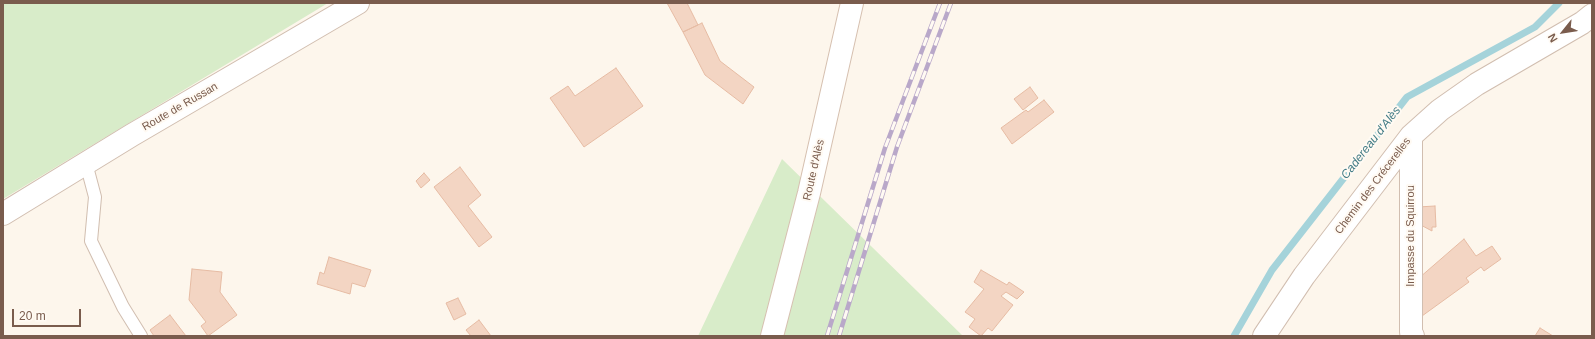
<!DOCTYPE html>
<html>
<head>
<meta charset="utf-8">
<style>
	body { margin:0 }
	#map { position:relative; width:1595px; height:339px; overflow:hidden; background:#fdf6ec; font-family:Arial,sans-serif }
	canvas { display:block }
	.frame { position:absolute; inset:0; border:4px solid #7a5c4d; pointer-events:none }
	.north { position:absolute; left:1543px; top:12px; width:40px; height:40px; -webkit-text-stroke:3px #fffaf3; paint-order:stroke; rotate:240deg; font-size:11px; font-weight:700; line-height:16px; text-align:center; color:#7a5c4d }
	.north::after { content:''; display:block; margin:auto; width:14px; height:18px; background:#7a5c4d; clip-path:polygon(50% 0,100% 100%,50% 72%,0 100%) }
	.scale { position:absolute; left:12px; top:309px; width:69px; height:18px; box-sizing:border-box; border:2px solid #7a5c4d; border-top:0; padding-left:5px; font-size:12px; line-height:14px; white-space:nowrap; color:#7a5c4d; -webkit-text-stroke:3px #fffaf3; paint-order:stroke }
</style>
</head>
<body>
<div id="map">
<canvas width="1595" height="339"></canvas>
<div class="frame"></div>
<div class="north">N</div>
<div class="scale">20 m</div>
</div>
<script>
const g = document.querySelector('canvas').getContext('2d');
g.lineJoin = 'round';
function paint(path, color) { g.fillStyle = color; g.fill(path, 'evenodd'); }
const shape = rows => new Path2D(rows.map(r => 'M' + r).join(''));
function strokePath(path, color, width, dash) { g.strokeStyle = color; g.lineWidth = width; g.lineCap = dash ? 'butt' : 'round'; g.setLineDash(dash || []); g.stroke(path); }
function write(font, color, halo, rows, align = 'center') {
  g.font = font + ' Arial,sans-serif'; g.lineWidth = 4; g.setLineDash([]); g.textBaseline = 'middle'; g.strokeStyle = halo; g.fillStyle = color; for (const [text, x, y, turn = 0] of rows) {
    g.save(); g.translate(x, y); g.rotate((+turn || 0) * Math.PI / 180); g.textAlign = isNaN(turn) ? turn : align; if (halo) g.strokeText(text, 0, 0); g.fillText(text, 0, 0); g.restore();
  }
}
paint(shape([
	[3,3,328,3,3,199],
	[782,159,963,336,698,336]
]), '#d8ecc9');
strokePath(shape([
	[1234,336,1272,270,1407,97,1535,27,1559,3]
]), '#a5d3da', 7);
const building = shape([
	[667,3,687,3,698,25,683,32,667,3],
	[702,23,720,61,754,87,743,104,705,75,683,32,702,23],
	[616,68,643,106,584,147,550,98,568,86,575,96,616,68],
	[1030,87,1038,98,1023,110,1014,99,1030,87],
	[1044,100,1054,112,1012,144,1001,128,1026,110,1028,112,1044,100],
	[460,167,481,195,468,206,492,237,479,247,434,187,460,167],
	[424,173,430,180,421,188,416,181,424,173],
	[1435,206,1436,227,1432,227,1432,231,1419,224,1418,207,1435,206],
	[1464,239,1476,256,1492,246,1501,259,1484,271,1481,267,1466,278,1469,282,1422,316,1419,278,1464,239],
	[329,257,371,270,365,287,352,283,350,294,317,284,320,272,324,274,329,257],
	[192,269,222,272,220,292,237,315,208,336,201,326,206,322,189,300,192,269],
	[981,270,1007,285,1009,282,1024,292,1017,299,1006,292,1001,296,1013,305,992,331,988,328,981,336,969,327,975,319,965,312,984,289,974,282,981,270],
	[458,298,466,314,454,320,446,303,458,298],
	[170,315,186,336,154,336,150,330,170,315],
	[479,320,491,336,471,336,466,330,479,320],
	[1540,328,1553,336,1535,336,1540,328]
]);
paint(building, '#f3d5c3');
strokePath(building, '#e6bba3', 1);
const service = shape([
	[86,163,95,197,91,241,123,307,141,336]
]);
const minor = shape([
	[1411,136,1411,332,1413,336],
	[1264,336,1304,276,1411,136,1440,110,1477,84,1582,23,1592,15]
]);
const tertiary = shape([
	[3,214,132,135,358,3]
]);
const secondary = shape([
	[772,336,809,193,852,3]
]);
strokePath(service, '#d1beb0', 14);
strokePath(minor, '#d1beb0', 24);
strokePath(tertiary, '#d1beb0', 24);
strokePath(secondary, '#d6c0b0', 24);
strokePath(service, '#fff', 12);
strokePath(minor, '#fff', 22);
strokePath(tertiary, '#fff', 22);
strokePath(secondary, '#fff', 22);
const rail = shape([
	[827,336,885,148,940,3],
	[839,336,897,147,951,3]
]);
strokePath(rail, '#b9a8c9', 4.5);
strokePath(rail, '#fffaf3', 3, [9]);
write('11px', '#7a5c4d', '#fffaf3', [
	["Route de Russan",180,107,-30],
	["Route d'Alès",814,170,-77],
	["Chemin des Crécerelles",1373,186,-53],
	["Impasse du Squirrou",1411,236,-90]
]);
write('italic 12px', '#437c86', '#fffaf3', [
	["Cadereau d'Alès",1371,143,-52]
]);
</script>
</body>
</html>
